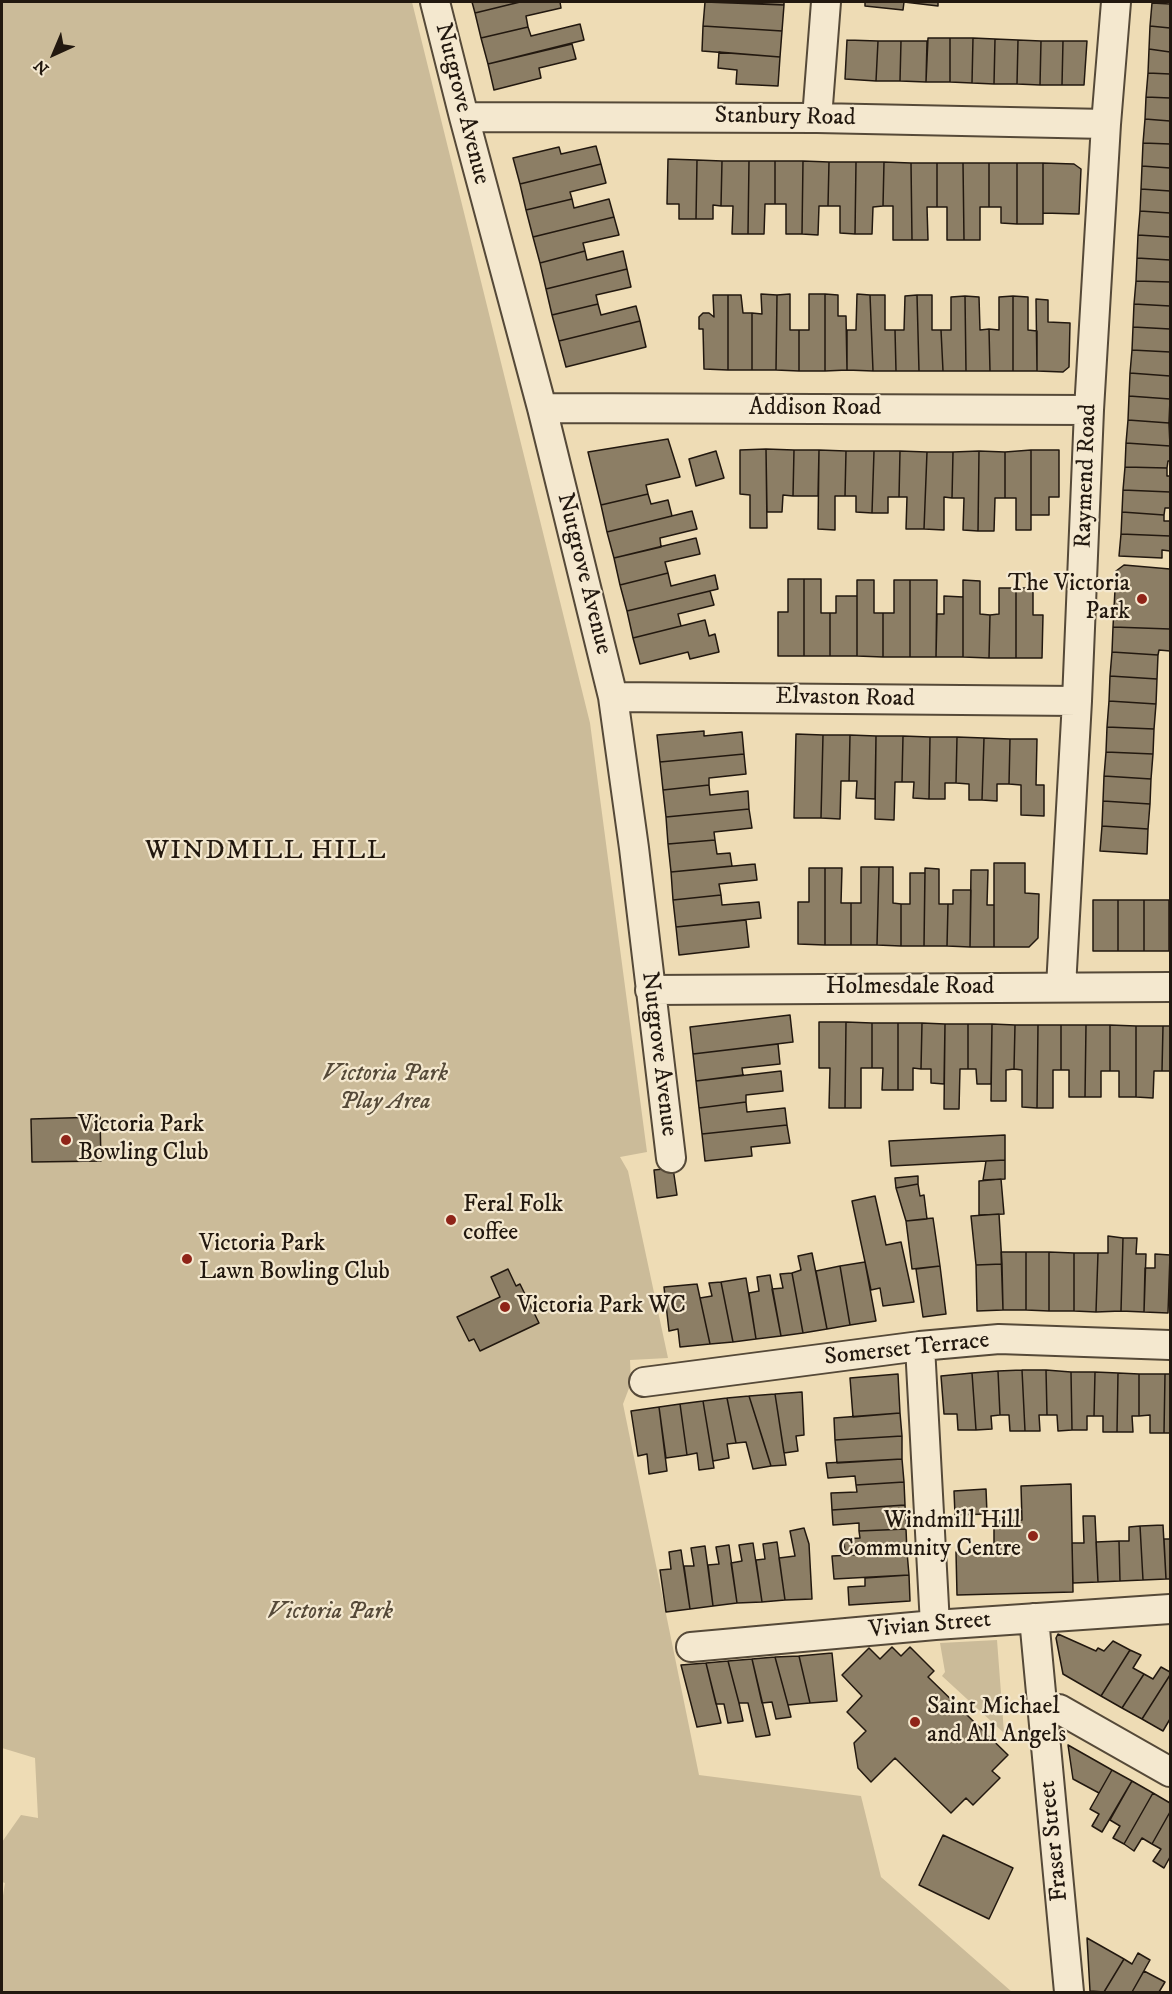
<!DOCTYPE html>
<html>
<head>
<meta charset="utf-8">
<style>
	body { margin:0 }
	#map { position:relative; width:1172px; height:1994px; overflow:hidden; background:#eedcb5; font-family:"IM FELL DW Pica",serif }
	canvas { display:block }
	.frame { position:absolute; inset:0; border:3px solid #22180f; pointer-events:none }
	.north { position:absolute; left:24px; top:24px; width:60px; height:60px; -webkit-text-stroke:4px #f4e8cf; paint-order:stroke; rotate:224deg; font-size:16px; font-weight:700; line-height:24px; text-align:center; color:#22180f }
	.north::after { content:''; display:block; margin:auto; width:21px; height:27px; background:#22180f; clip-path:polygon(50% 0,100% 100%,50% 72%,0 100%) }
</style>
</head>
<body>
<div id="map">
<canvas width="1172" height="1994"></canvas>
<div class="frame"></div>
<div class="north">N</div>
</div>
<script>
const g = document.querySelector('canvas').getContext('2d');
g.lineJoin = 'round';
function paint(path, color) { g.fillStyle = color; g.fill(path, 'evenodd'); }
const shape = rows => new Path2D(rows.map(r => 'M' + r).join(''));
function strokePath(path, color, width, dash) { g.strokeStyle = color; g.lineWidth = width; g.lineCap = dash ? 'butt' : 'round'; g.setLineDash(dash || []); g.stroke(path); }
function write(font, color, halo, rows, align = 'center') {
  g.font = font + ' "IM FELL DW Pica",serif'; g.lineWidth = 4.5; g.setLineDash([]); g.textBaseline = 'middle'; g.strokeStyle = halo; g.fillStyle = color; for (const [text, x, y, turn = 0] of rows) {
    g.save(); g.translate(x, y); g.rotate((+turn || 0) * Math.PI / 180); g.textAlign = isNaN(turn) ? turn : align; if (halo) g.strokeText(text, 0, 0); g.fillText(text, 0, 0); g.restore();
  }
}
paint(shape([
	[2,2,412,2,590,723,647,1152,620,1157,628,1171,668,1358,630,1360,631,1383,623,1404,699,1775,861,1796,881,1877,1012,1992,2,1992,2,1902,5,1883,2,1882,2,1842,21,1815,38,1818,35,1758,2,1748],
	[997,1640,1004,1733,942,1676,945,1672,940,1643]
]), '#cbbb99');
const building = shape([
	[472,2,520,2,475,13,472,2],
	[520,2,560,2,561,8,526,16,528,27,481,38,475,13,520,2],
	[705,2,784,5,782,31,703,26,705,2],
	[731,2,784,2,784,5,731,2],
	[865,2,938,2,938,6,904,2,903,10,865,6,865,2],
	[1152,3,1170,4,1170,28,1150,26,1152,3],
	[580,24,584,40,488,64,481,38,528,27,531,36,580,24],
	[703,26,782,31,780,57,702,51,703,26],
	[1150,26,1170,28,1170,52,1149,49,1150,26],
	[928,38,950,38,950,82,926,82,928,38],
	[950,38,973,38,972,83,950,82,950,38],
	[973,38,995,39,994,84,972,83,973,38],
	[995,39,1018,40,1017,84,994,84,995,39],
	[847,40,878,41,876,81,845,79,847,40],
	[1018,40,1041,41,1040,85,1017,84,1018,40],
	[878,41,901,41,900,81,876,81,878,41],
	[901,41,927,41,926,82,900,81,901,41],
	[1041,41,1063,41,1062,85,1040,85,1041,41],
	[1063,41,1087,41,1084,85,1062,85,1063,41],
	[572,44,576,59,539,68,541,78,494,90,488,64,572,44],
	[1149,49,1170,52,1170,74,1148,73,1149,49],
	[719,52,780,57,778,86,736,84,737,70,718,68,719,52],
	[1148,73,1170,74,1170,98,1146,97,1148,73],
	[1146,97,1170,98,1170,121,1145,119,1146,97],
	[1145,119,1170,121,1170,144,1143,143,1145,119],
	[1143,143,1170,144,1170,168,1142,166,1143,143],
	[596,146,601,164,520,184,513,158,559,147,561,154,596,146],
	[668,159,697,160,696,219,679,219,679,204,667,204,668,159],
	[697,160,722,161,721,206,713,205,713,219,696,219,697,160],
	[722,161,749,161,748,234,732,234,733,206,721,206,722,161],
	[749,161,775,161,775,204,765,204,764,234,748,234,749,161],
	[775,161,803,161,802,234,786,234,786,204,775,204,775,161],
	[803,161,829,162,828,206,819,206,818,235,802,234,803,161],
	[829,162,856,162,855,234,840,233,840,206,828,206,829,162],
	[856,162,884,162,883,206,873,207,872,234,855,234,856,162],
	[884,162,911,163,912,240,893,240,893,206,883,206,884,162],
	[911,163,937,163,937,207,927,207,928,240,912,240,911,163],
	[937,163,963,163,964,240,947,240,947,207,937,207,937,163],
	[963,163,989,163,989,207,980,207,980,240,964,240,963,163],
	[989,163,1017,163,1017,224,1001,223,1001,207,989,207,989,163],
	[1017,163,1043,163,1043,224,1017,224,1017,163],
	[1043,163,1074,164,1081,169,1079,214,1043,213,1043,163],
	[601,164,606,183,570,192,572,199,526,210,520,184,601,164],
	[1142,166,1170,168,1170,191,1141,189,1142,166],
	[1141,189,1170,191,1170,213,1140,211,1141,189],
	[572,199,574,208,609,199,614,217,533,237,526,210,572,199],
	[1140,211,1170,213,1170,237,1138,235,1140,211],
	[614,217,619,235,583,243,585,251,540,263,533,237,614,217],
	[1138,235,1170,237,1170,260,1137,258,1138,235],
	[585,251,587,260,623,251,627,269,546,289,540,263,585,251],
	[1137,258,1170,260,1170,282,1136,281,1137,258],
	[627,269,631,287,596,295,598,304,552,315,546,289,627,269],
	[1136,281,1170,282,1170,306,1134,304,1136,281],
	[761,294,777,295,776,370,752,370,752,313,762,314,761,294],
	[790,294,790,330,799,330,799,371,776,370,777,295,790,294],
	[809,294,825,294,825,371,799,371,799,330,809,330,809,294],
	[825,294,838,295,838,316,846,316,847,370,825,371,825,294],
	[857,294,870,295,873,371,847,370,847,330,856,330,857,294],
	[713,295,728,295,728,370,704,369,703,329,699,329,699,317,703,313,709,313,714,317,713,295],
	[728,295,741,295,743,313,752,313,752,370,728,370,728,295],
	[870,295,885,295,885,330,895,330,896,371,873,371,870,295],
	[917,295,932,295,932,330,941,330,943,371,919,371,917,295],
	[917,295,919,371,896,371,895,330,904,330,905,296,917,295],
	[965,296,979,297,980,330,989,329,990,371,966,371,965,296],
	[965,296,966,371,943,371,941,330,951,330,951,297,965,296],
	[1013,296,1028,297,1028,330,1037,331,1037,371,1013,371,1013,296],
	[1013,296,1013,371,990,371,989,329,999,330,999,297,1013,296],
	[1036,299,1048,300,1048,322,1070,323,1069,367,1063,372,1037,371,1036,299],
	[598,304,601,315,636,306,640,321,559,341,552,315,598,304],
	[1134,304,1170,306,1170,329,1133,327,1134,304],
	[640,321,646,347,566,367,559,341,640,321],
	[1133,327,1170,329,1170,352,1132,350,1133,327],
	[1132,350,1170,352,1170,376,1130,373,1132,350],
	[1130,373,1170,376,1170,399,1129,396,1130,373],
	[1129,396,1170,399,1169,423,1128,420,1129,396],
	[1128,420,1169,423,1170,446,1126,443,1128,420],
	[668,439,680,477,646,485,648,494,601,505,588,452,668,439],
	[1126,443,1170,446,1170,461,1168,461,1167,468,1125,467,1126,443],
	[766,449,767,528,750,528,750,495,740,494,740,450,766,449],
	[766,449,794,450,793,496,783,495,782,512,767,512,766,449],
	[794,450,819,450,818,496,793,496,794,450],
	[819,450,846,451,845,496,835,496,835,530,818,529,819,450],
	[1031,450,1031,530,1016,530,1016,498,1005,498,1005,452,1031,450],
	[1031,450,1059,450,1059,497,1049,497,1049,515,1031,515,1031,450],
	[716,451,724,478,696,486,689,459,716,451],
	[846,451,874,451,872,513,856,512,856,496,845,496,846,451],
	[874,451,900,451,899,497,888,497,888,513,872,513,874,451],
	[900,451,927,452,924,529,906,529,907,497,899,497,900,451],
	[979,451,978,531,963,530,964,498,952,498,953,452,979,451],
	[979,451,1005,452,1005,498,995,498,994,531,978,531,979,451],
	[927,452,953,452,952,498,944,497,944,530,924,529,927,452],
	[1125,467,1167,468,1167,476,1170,476,1170,492,1123,490,1125,467],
	[1123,490,1170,492,1170,508,1165,508,1164,515,1122,512,1123,490],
	[648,494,651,504,668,500,672,516,607,532,601,505,648,494],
	[692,511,697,529,660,538,661,547,614,558,607,532,692,511],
	[1122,512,1164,515,1164,521,1170,521,1170,536,1121,534,1122,512],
	[1121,534,1170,536,1170,551,1162,550,1162,558,1119,556,1121,534],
	[696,538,700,554,665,562,668,573,620,585,614,558,696,538],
	[1124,565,1170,569,1170,629,1113,627,1116,571,1124,565],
	[668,573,671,586,715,575,718,589,627,611,620,585,668,573],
	[788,579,804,579,804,656,778,656,778,612,788,612,788,579],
	[804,579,821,579,821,613,830,613,830,656,804,656,804,579],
	[857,580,874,580,874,613,883,613,883,657,857,656,857,580],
	[894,580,910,580,910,657,883,657,883,613,894,613,894,580],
	[910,580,937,580,936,657,910,657,910,580],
	[963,580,980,581,980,614,990,615,989,658,963,657,963,580],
	[999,588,1016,588,1016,658,989,658,990,615,999,614,999,588],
	[1016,588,1033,588,1033,615,1043,615,1042,658,1016,658,1016,588],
	[710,591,714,605,678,614,681,626,633,638,627,611,710,591],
	[836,596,857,596,857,656,830,656,830,613,836,613,836,596],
	[944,596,963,597,963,657,936,657,937,614,944,614,944,596],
	[705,620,709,636,715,634,719,652,690,659,688,652,640,664,633,638,705,620],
	[1113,627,1170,629,1170,651,1159,650,1158,655,1112,652,1113,627],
	[1112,652,1158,655,1157,679,1110,676,1112,652],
	[1110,676,1157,679,1156,704,1109,701,1110,676],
	[1109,701,1156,704,1154,729,1107,727,1109,701],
	[1107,727,1154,729,1153,754,1106,752,1107,727],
	[704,731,704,736,742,732,744,754,660,762,657,735,704,731],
	[796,734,823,735,821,818,794,818,796,734],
	[823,735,850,735,849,781,841,781,840,819,821,818,823,735],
	[850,735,876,736,875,799,856,798,857,781,849,781,850,735],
	[876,736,903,736,902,782,895,782,894,820,875,819,876,736],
	[903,736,930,737,929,799,913,798,914,782,902,782,903,736],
	[930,737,957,737,956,783,945,783,945,799,929,799,930,737],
	[957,737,984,738,982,800,969,800,969,784,956,783,957,737],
	[984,738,1010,739,1009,784,997,784,997,801,982,800,984,738],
	[1010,739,1037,739,1036,785,1044,785,1044,816,1021,815,1021,785,1009,784,1010,739],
	[1106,752,1153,754,1151,779,1104,776,1106,752],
	[744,754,746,774,709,778,709,785,663,790,660,762,744,754],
	[1104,776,1151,779,1150,804,1103,801,1104,776],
	[709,785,710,795,748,791,749,809,666,817,663,790,709,785],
	[1103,801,1150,804,1148,829,1102,826,1103,801],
	[749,809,752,828,714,832,715,840,668,844,666,817,749,809],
	[1102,826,1148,829,1147,854,1100,851,1102,826],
	[715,840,717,854,730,853,732,866,671,872,668,844,715,840],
	[994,863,1025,863,1025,893,1039,894,1038,938,1029,947,994,947,994,863],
	[755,864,757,880,719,884,721,895,673,900,671,872,755,864],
	[861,867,879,867,877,945,851,945,851,903,861,903,861,867],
	[879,867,893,867,893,903,901,904,901,946,877,945,879,867],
	[809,868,825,868,825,945,798,944,798,902,809,902,809,868],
	[825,868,842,868,841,903,851,903,851,945,825,945,825,868],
	[925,868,939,869,939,904,948,904,947,946,924,946,925,868],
	[971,870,988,870,987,905,994,905,994,947,970,947,971,870],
	[910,873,925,873,924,946,901,946,901,904,910,904,910,873],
	[953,890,971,890,970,947,947,946,948,904,953,904,953,890],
	[721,895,722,905,759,902,761,918,676,927,673,900,721,895],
	[1093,900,1118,900,1118,951,1093,951,1093,900],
	[1118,900,1144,900,1144,951,1118,951,1118,900],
	[1144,900,1169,900,1169,951,1144,951,1144,900],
	[1169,900,1170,900,1170,951,1169,951,1169,900],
	[746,920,749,947,679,955,676,927,746,920],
	[790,1015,793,1042,693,1054,690,1027,790,1015],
	[819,1022,846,1022,845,1108,829,1108,830,1068,819,1068,819,1022],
	[846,1022,872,1023,872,1068,861,1068,861,1108,845,1108,846,1022],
	[872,1023,898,1023,898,1090,882,1090,883,1068,872,1068,872,1023],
	[898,1023,922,1023,921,1069,913,1068,913,1090,898,1090,898,1023],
	[922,1023,945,1024,944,1084,931,1083,931,1069,921,1069,922,1023],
	[945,1024,968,1024,968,1069,960,1069,959,1109,944,1109,945,1024],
	[968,1024,992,1024,991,1084,977,1084,976,1069,968,1069,968,1024],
	[992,1024,1015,1025,1014,1069,1006,1070,1006,1101,991,1101,992,1024],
	[1015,1025,1038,1025,1037,1108,1022,1107,1022,1070,1014,1069,1015,1025],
	[1038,1025,1061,1025,1061,1070,1053,1070,1053,1108,1037,1108,1038,1025],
	[1061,1025,1086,1025,1085,1097,1069,1097,1069,1070,1061,1070,1061,1025],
	[1086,1025,1110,1025,1110,1071,1101,1071,1101,1097,1085,1097,1086,1025],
	[1110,1025,1136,1026,1136,1097,1119,1097,1119,1071,1110,1071,1110,1025],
	[1136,1026,1163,1026,1162,1071,1154,1071,1153,1098,1136,1097,1136,1026],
	[1163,1026,1170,1026,1170,1071,1162,1071,1163,1026],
	[778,1044,780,1064,742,1068,743,1075,696,1081,693,1054,778,1044],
	[781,1071,783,1091,746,1095,746,1102,699,1108,696,1081,781,1071],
	[746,1102,747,1112,785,1108,787,1125,702,1134,699,1108,746,1102],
	[100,1117,101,1161,32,1162,31,1119,100,1117],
	[787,1125,790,1143,751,1147,752,1156,705,1161,702,1134,787,1125],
	[1005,1135,1005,1160,891,1166,889,1141,1005,1135],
	[1005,1160,1005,1179,983,1180,986,1161,1005,1160],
	[673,1168,677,1195,657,1198,654,1170,673,1168],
	[918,1176,918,1184,896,1188,895,1178,918,1176],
	[1001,1179,1004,1214,979,1215,979,1181,1001,1179],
	[918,1184,920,1196,924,1195,927,1219,906,1221,896,1188,918,1184],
	[875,1196,886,1245,901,1242,914,1302,883,1306,880,1288,871,1290,852,1201,875,1196],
	[999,1214,1002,1264,976,1265,971,1216,999,1214],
	[933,1218,940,1266,912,1269,906,1221,933,1218],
	[1108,1236,1123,1238,1121,1311,1096,1312,1098,1253,1108,1253,1108,1236],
	[1123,1238,1137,1238,1136,1254,1146,1254,1144,1312,1121,1311,1123,1238],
	[1001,1252,1026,1252,1026,1310,1003,1310,1001,1252],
	[1026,1252,1049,1252,1049,1311,1026,1310,1026,1252],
	[1049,1252,1074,1253,1074,1311,1049,1311,1049,1252],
	[812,1253,827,1329,803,1333,792,1273,801,1270,798,1256,812,1253],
	[1074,1253,1098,1253,1096,1312,1074,1311,1074,1253],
	[1155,1254,1170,1255,1168,1313,1144,1312,1145,1268,1155,1268,1155,1254],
	[865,1262,876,1321,850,1325,840,1266,865,1262],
	[1002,1264,1003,1310,977,1311,976,1265,1002,1264],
	[840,1266,850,1325,827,1329,816,1271,840,1266],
	[940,1266,946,1314,923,1317,916,1269,940,1266],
	[508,1269,516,1286,520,1284,539,1323,480,1351,474,1339,469,1341,457,1317,500,1297,491,1277,508,1269],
	[792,1273,803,1333,781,1336,772,1289,783,1288,780,1274,792,1273],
	[770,1275,781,1336,756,1339,749,1293,759,1291,757,1277,770,1275],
	[746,1278,756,1339,733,1342,721,1282,746,1278],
	[721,1282,733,1342,710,1344,700,1298,712,1296,709,1283,721,1282],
	[697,1284,710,1344,680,1347,678,1329,669,1331,664,1287,697,1284],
	[1022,1370,1025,1431,1010,1431,1009,1415,1000,1415,998,1371,1022,1370],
	[1022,1370,1046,1370,1047,1415,1039,1415,1040,1431,1025,1431,1022,1370],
	[1046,1370,1071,1372,1072,1430,1058,1431,1057,1415,1047,1415,1046,1370],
	[998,1371,1000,1415,991,1416,992,1429,976,1430,972,1373,998,1371],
	[1071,1372,1095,1372,1094,1416,1087,1416,1087,1430,1072,1430,1071,1372],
	[1095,1372,1118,1373,1117,1432,1103,1432,1103,1416,1094,1416,1095,1372],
	[972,1373,976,1430,958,1430,957,1414,944,1414,941,1376,972,1373],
	[1118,1373,1139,1374,1139,1416,1132,1416,1133,1432,1117,1432,1118,1373],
	[898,1374,900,1413,853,1417,850,1378,898,1374],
	[1139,1374,1165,1374,1164,1433,1150,1433,1150,1415,1139,1416,1139,1374],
	[1165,1374,1170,1374,1170,1433,1164,1433,1165,1374],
	[802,1392,804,1435,796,1436,798,1451,784,1453,775,1394,802,1392],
	[775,1394,786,1465,771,1466,749,1396,775,1394],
	[749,1396,763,1440,771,1466,753,1469,746,1442,736,1443,727,1398,749,1396],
	[727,1398,736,1443,727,1444,729,1458,713,1461,703,1401,727,1398],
	[703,1401,714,1468,699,1470,697,1453,687,1455,680,1404,703,1401],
	[680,1404,687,1455,666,1458,659,1407,680,1404],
	[659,1407,667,1471,649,1474,647,1454,638,1456,631,1411,659,1407],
	[900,1413,902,1436,835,1440,834,1418,900,1413],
	[902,1436,902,1459,837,1463,835,1440,902,1436],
	[902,1459,904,1482,856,1485,855,1476,828,1478,826,1463,902,1459],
	[904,1482,905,1505,832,1510,831,1493,857,1492,856,1485,904,1482],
	[1071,1484,1073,1592,957,1595,956,1552,994,1551,994,1521,1022,1520,1021,1486,1071,1484],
	[986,1489,987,1514,955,1515,954,1491,986,1489],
	[905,1505,906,1529,859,1531,859,1523,833,1525,832,1510,905,1505],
	[1083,1516,1095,1516,1098,1582,1073,1583,1072,1543,1084,1543,1083,1516],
	[1163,1525,1166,1579,1143,1580,1140,1526,1163,1525],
	[1140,1526,1143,1580,1120,1581,1119,1541,1129,1541,1129,1527,1140,1526],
	[804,1528,809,1544,812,1599,785,1600,779,1558,795,1556,790,1531,804,1528],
	[906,1529,907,1552,845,1555,844,1539,860,1538,859,1531,906,1529],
	[1164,1539,1170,1539,1170,1579,1166,1579,1164,1539],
	[1119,1541,1120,1581,1098,1582,1096,1542,1119,1541],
	[777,1542,785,1600,762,1602,756,1560,765,1559,763,1544,777,1542],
	[753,1543,762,1602,737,1603,731,1563,742,1561,739,1545,753,1543],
	[729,1545,737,1603,713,1606,708,1565,719,1564,716,1547,729,1545],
	[705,1546,713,1606,690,1609,684,1566,694,1566,691,1548,705,1546],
	[681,1550,690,1609,666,1612,660,1570,671,1569,669,1552,681,1550],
	[907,1552,909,1575,834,1579,832,1556,907,1552],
	[909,1575,910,1601,849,1605,848,1587,865,1586,865,1578,909,1575],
	[1058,1634,1096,1651,1098,1648,1104,1651,1113,1641,1130,1650,1101,1696,1063,1674,1056,1638,1058,1634],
	[892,1647,901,1656,910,1647,934,1671,928,1677,1008,1755,992,1771,1000,1778,973,1805,966,1798,951,1813,895,1758,871,1782,858,1768,854,1743,866,1731,847,1712,862,1696,842,1675,869,1648,880,1659,892,1647],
	[1130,1650,1141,1655,1133,1668,1144,1674,1122,1708,1101,1696,1130,1650],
	[832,1653,837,1701,810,1703,799,1656,832,1653],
	[799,1656,810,1703,788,1705,775,1657,799,1656],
	[775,1657,788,1705,791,1717,776,1719,772,1702,762,1703,752,1659,775,1657],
	[752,1659,770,1735,756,1737,748,1703,739,1703,728,1661,752,1659],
	[728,1661,739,1703,743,1721,728,1723,724,1704,716,1704,706,1663,728,1661],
	[706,1663,721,1723,697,1727,681,1665,706,1663],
	[1161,1667,1170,1672,1170,1675,1142,1719,1122,1708,1144,1674,1153,1679,1161,1667],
	[1170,1675,1170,1719,1163,1731,1142,1719,1170,1675],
	[1068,1745,1112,1770,1099,1793,1073,1779,1068,1745],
	[1112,1770,1132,1781,1102,1832,1092,1826,1099,1814,1090,1809,1112,1770],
	[1132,1781,1153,1793,1124,1844,1113,1838,1120,1826,1110,1820,1132,1781],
	[1153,1793,1170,1803,1170,1812,1152,1844,1142,1838,1134,1851,1124,1844,1153,1793],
	[1170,1812,1170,1857,1164,1868,1153,1861,1161,1849,1152,1844,1170,1812],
	[943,1835,1013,1868,989,1919,919,1885,943,1835],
	[1087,1938,1124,1959,1104,1992,1090,1991,1087,1938],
	[1138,1953,1150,1960,1132,1992,1104,1992,1124,1959,1132,1964,1138,1953],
	[1144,1971,1165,1982,1159,1992,1132,1992,1144,1971]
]);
paint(building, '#8c7e65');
strokePath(building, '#22180f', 1.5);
const street = shape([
	[435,2,464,117,542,408,613,697,634,848,671,1158],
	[464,117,817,118,1106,124],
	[817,118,826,2],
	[542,408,1089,410],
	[613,697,1077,701],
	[1061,987,1077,701,1089,410,1106,124,1116,2],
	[650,990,1170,987],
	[920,1346,935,1625],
	[644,1382,920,1346,999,1339,1170,1345],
	[1034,1618,1069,1992],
	[691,1647,935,1625,1170,1609],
	[1042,1709,1059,1709,1170,1772]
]);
strokePath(street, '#554938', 32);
strokePath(street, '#f4e8cf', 28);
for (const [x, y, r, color] of [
	[1142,599,6,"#8f2418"],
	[66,1140,6,"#8f2418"],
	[451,1220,6,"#8f2418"],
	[187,1259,6,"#8f2418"],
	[505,1307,6,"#8f2418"],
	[1033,1536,6,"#8f2418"],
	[915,1722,6,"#8f2418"]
]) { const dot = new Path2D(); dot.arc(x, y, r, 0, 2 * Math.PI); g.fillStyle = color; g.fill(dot); strokePath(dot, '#f4e8cf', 2); }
write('24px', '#22180f', '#f4e8cf', [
	["Nutgrove Avenue",461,104,76],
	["Stanbury Road",785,118,1],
	["Addison Road",815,409],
	["Raymend Road",1087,476,-88],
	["Nutgrove Avenue",583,574,76],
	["Elvaston Road",845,699,1],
	["Holmesdale Road",910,988],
	["Nutgrove Avenue",658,1054,83],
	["Somerset Terrace",907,1350,-6],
	["Vivian Street",930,1626,-5],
	["Fraser Street",1055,1841,-96]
]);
write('24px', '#22180f', '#f4e8cf', [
	["The Victoria",1130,585,"right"],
	["Park",1130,613,"right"],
	["Victoria Park",78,1126],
	["Bowling Club",78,1154],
	["Feral Folk",463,1206],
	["coffee",463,1234],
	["Victoria Park",199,1245],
	["Lawn Bowling Club",199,1273],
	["Victoria Park WC",517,1307],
	["Windmill Hill",1021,1522,"right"],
	["Community Centre",1021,1550,"right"],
	["Saint Michael",927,1708],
	["and All Angels",927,1736]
], 'left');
write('italic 24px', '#554938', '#f4e8cf', [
	["Victoria Park",385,1075],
	["Play Area",385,1103],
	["Victoria Park",330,1613]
]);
g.letterSpacing = '1.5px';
write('26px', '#22180f', '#f4e8cf', [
	["WINDMILL HILL",266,853]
]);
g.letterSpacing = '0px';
</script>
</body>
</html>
